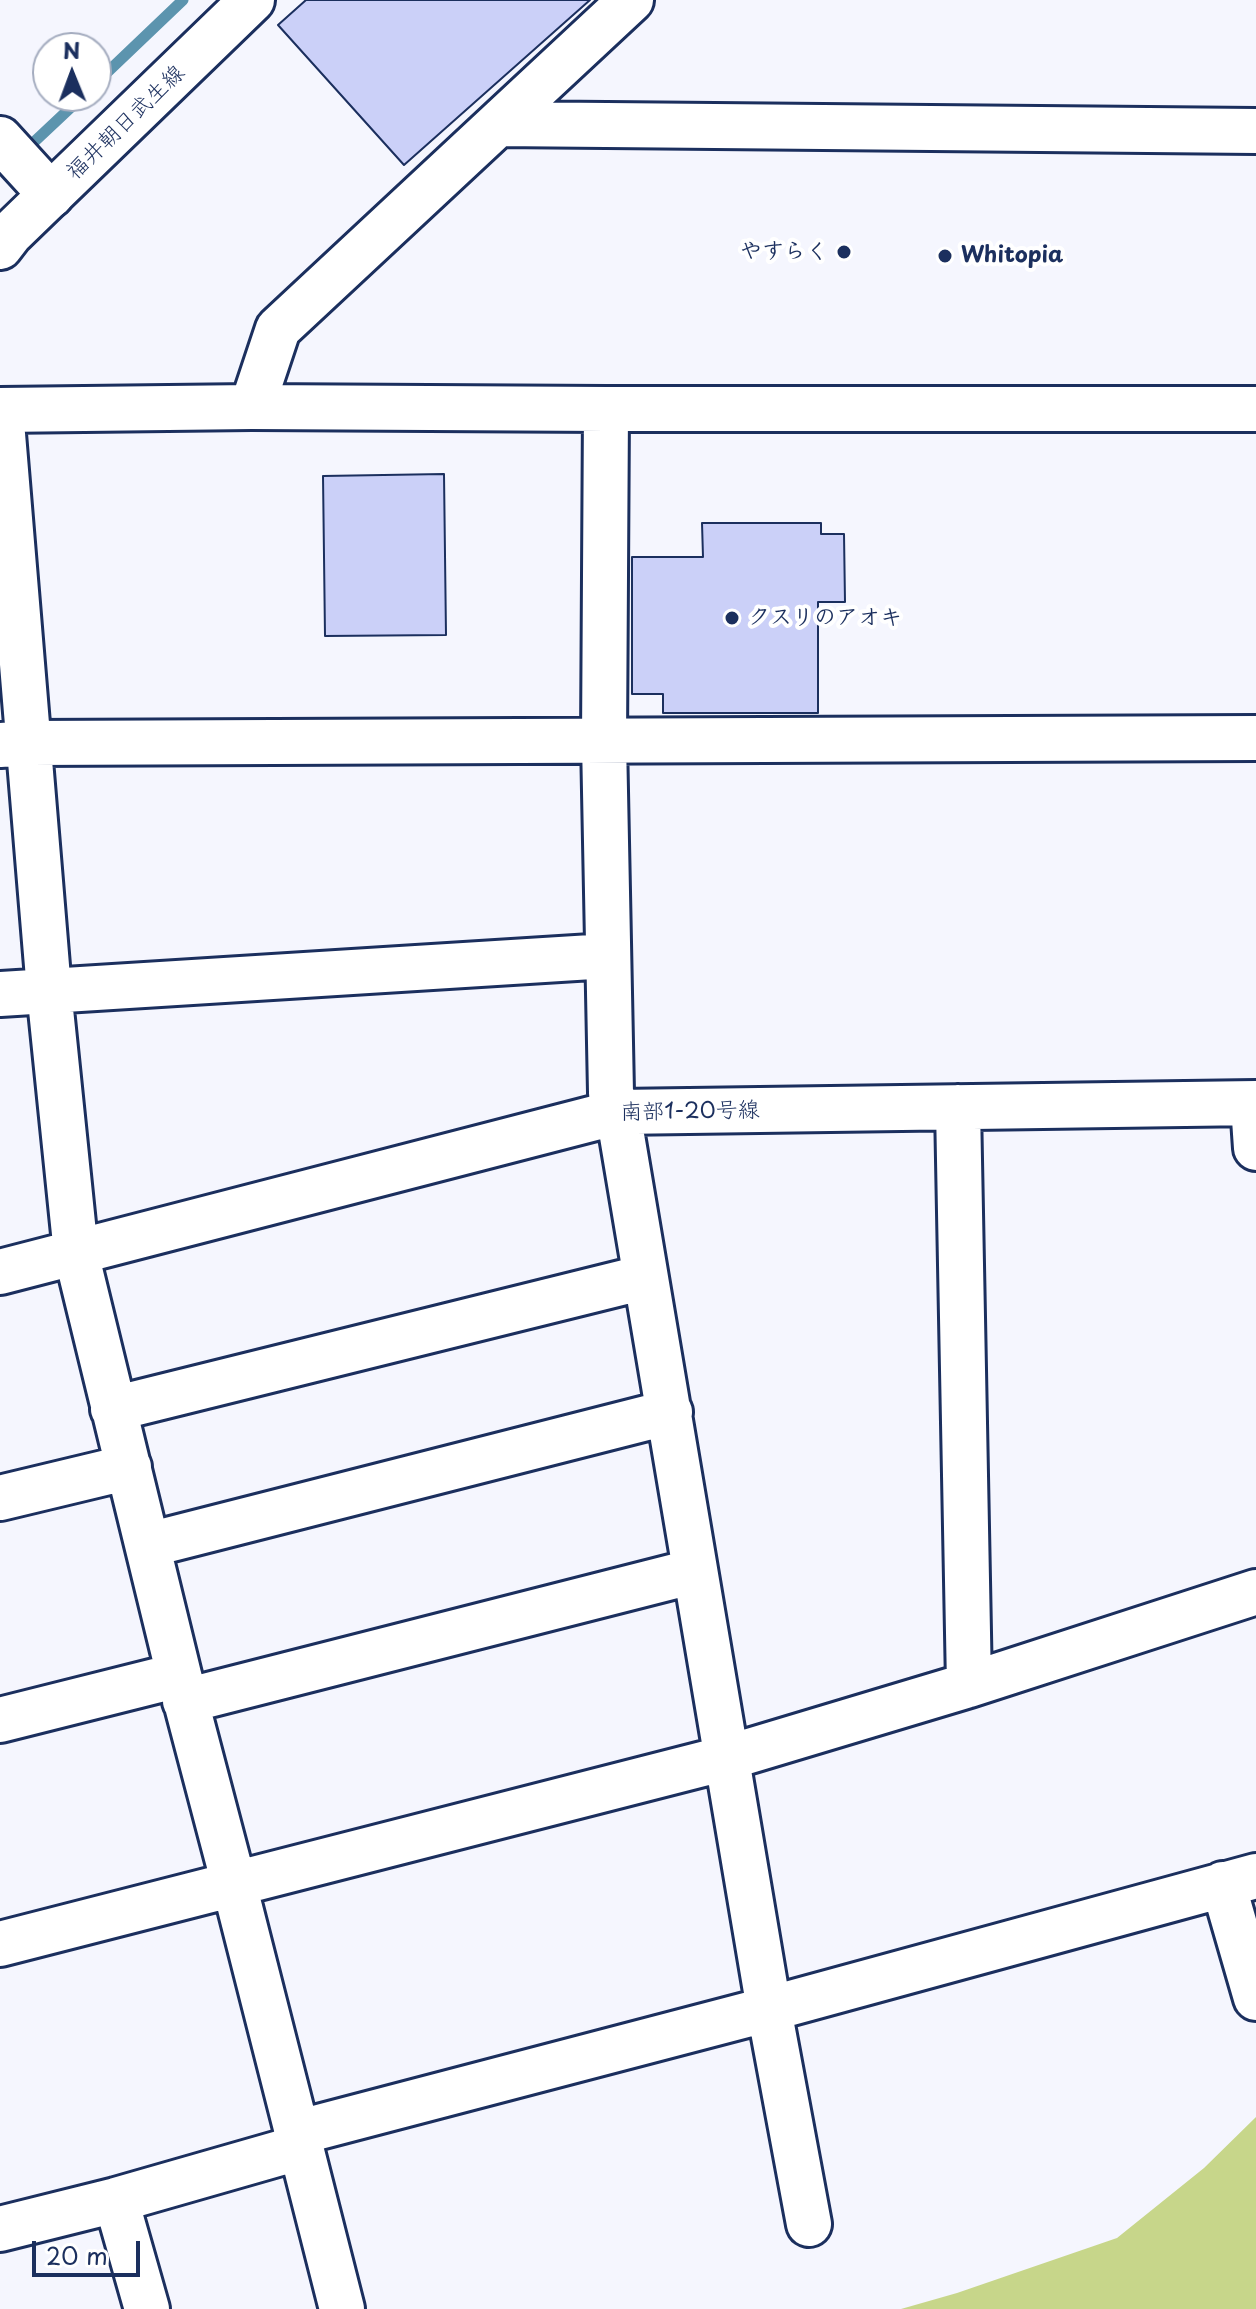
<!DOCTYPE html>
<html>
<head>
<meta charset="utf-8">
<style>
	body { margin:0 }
	#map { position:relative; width:1256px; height:2309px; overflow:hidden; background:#f5f6fe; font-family:"Playpen Sans",sans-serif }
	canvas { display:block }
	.north { position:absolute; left:32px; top:32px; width:80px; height:80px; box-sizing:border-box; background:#fff; border:2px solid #a4acbf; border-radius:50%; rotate:359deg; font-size:22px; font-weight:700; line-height:32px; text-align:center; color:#1b2f5e }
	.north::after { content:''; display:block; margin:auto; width:28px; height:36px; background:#1b2f5e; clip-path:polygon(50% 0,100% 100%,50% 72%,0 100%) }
	.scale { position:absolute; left:32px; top:2241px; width:108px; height:36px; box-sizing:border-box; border:4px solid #1b2f5e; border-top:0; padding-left:10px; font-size:24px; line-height:28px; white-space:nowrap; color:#1b2f5e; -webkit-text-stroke:6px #fff; paint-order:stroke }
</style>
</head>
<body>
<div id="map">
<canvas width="1256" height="2309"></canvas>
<div class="north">N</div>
<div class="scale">20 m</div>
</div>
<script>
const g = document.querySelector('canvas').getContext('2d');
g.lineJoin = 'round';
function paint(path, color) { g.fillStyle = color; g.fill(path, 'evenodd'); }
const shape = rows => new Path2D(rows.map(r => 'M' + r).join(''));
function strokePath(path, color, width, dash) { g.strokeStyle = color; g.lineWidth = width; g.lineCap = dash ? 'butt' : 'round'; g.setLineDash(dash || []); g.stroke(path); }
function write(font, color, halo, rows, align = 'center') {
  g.font = font + ' "Playpen Sans","Klee One",sans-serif'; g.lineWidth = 8; g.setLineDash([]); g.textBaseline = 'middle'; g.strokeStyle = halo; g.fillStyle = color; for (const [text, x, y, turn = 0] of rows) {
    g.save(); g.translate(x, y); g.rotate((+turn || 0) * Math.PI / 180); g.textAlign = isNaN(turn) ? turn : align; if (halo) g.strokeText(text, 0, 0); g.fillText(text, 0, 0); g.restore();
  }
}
paint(shape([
	[1256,2117,1256,2309,901,2309,957,2293,1117,2238,1204,2168]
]), '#c7d68a');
strokePath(shape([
	[96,83,183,0],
	[34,142,83,96]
]), '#5c94ae', 11);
const building = shape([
	[306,0,590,0,404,165,278,25,306,0],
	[444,474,446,635,325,636,323,476,444,474],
	[702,523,821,523,821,534,844,534,845,602,818,602,818,713,663,713,663,694,632,694,632,557,703,557,702,523]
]);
paint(building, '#cbd0f8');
strokePath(building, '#1b2f5e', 2);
const minor = shape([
	[498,124,1256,131],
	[0,139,51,195],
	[252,407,278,329,631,0],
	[606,409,604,741,611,1093,618,1112,769,2009,809,2224],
	[0,410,252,407,606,409,1256,409],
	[1,410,49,990,76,1253,179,1675,234,1884,342,2309],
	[0,745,29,743,1256,738],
	[0,994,608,956],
	[1253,1104,1256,1148],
	[958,1107,969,1685],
	[0,1272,618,1112,1256,1103],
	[113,1409,645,1277],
	[0,1498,129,1467],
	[148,1545,670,1412],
	[185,1701,695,1571],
	[0,1720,179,1675],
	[1223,1884,1256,1998],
	[0,1944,726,1758,969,1685,1256,1592],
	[296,2133,769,2009,1256,1876],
	[116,2200,147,2309],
	[0,2229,116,2200,301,2147]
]);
const major = shape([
	[0,247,10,234,252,0]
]);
strokePath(minor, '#1b2f5e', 50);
strokePath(major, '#1b2f5e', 50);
strokePath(minor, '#fff', 44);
strokePath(major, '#fff', 44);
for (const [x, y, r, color] of [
	[844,252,8,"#1b2f5e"],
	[945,256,8,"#1b2f5e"],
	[732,618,8,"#1b2f5e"]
]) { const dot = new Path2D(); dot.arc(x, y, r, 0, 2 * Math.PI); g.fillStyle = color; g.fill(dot); strokePath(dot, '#fff', 3); }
write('22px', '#1b2f5e', '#fff', [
	["福井朝日武生線",126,123,-44],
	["南部1-20号線",690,1112,-1]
]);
write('bold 22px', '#1b2f5e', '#fff', [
	["やすらく",828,252,"right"],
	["Whitopia",961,256],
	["クスリのアオキ",748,618]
], 'left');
</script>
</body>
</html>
